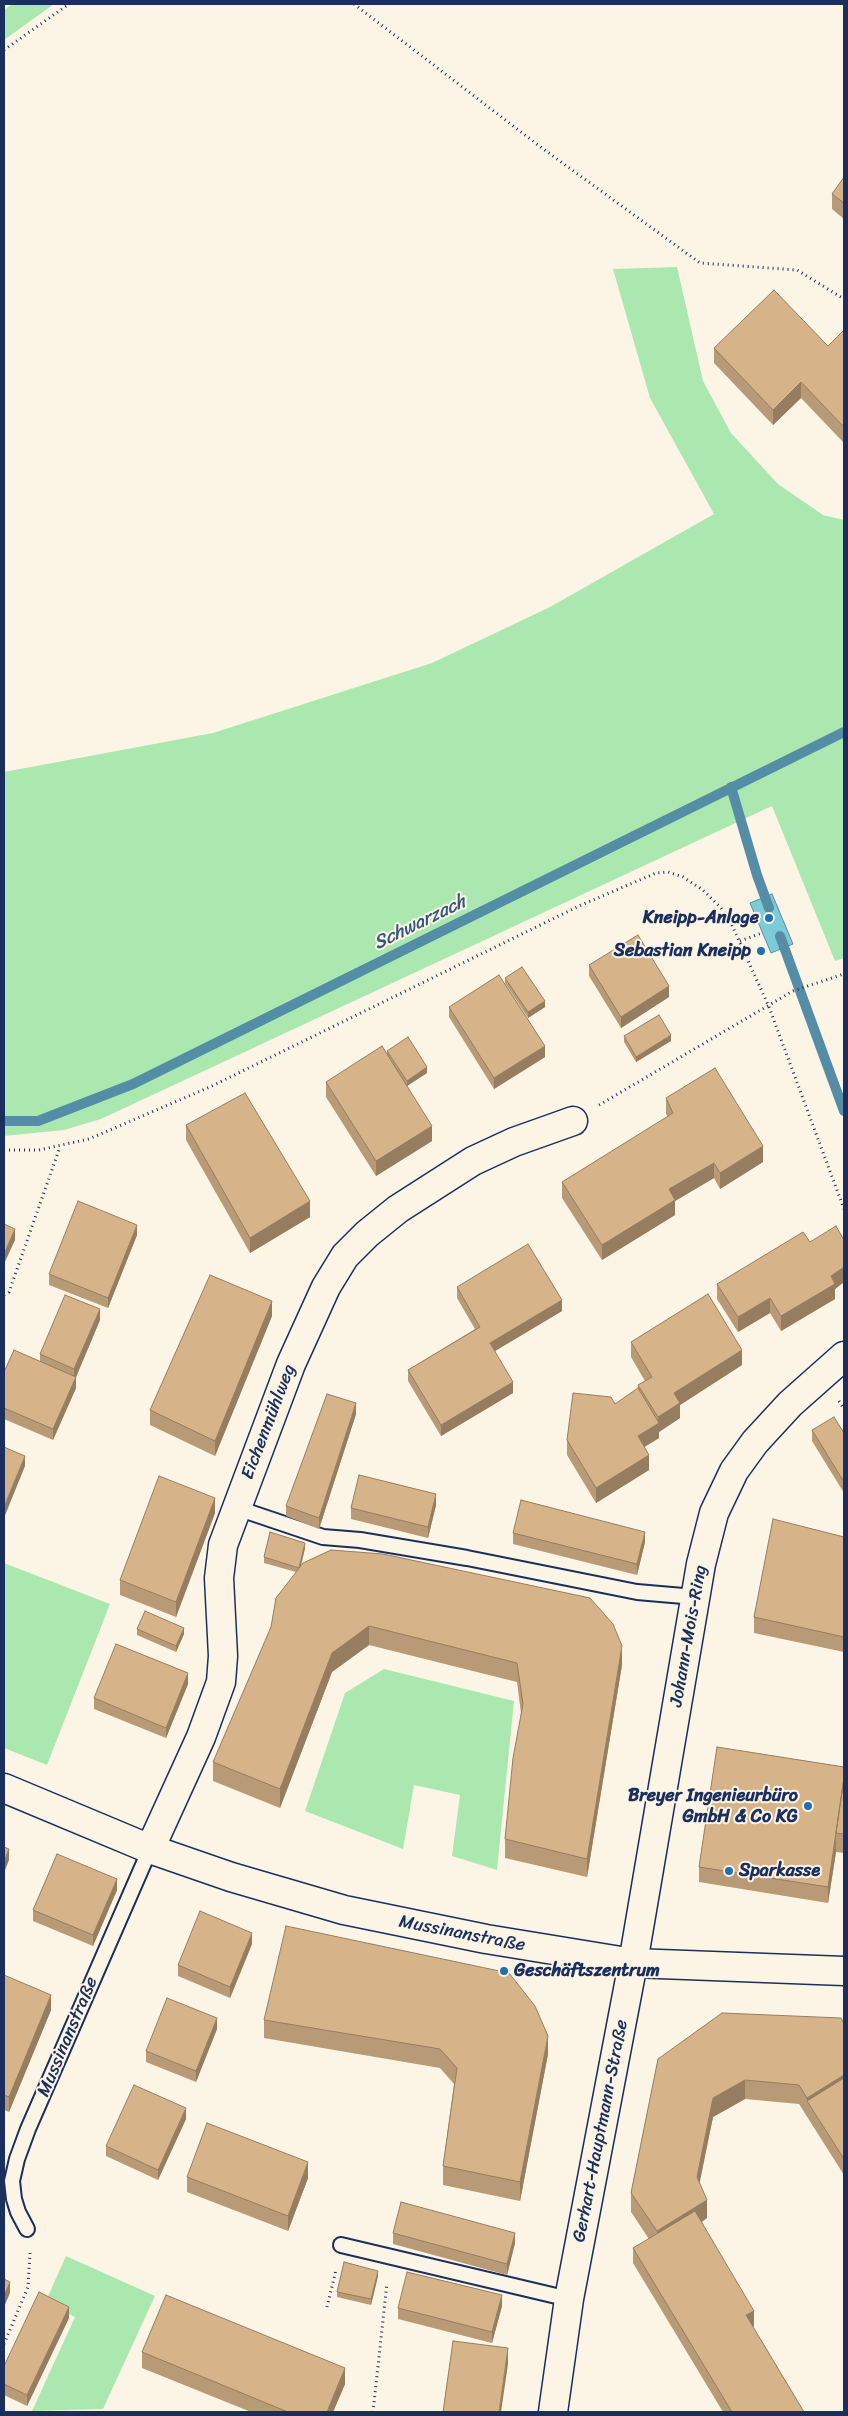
<!DOCTYPE html>
<html>
<head>
<meta charset="utf-8">
<style>
	body { margin:0 }
	#map { position:relative; width:848px; height:2416px; overflow:hidden; background:#fcf5e5; font-family:Sriracha,sans-serif }
	canvas { display:block }
	.frame { position:absolute; inset:0; border:5px solid #1b2f5e; pointer-events:none }
</style>
</head>
<body>
<div id="map">
<canvas width="848" height="2416"></canvas>
<div class="frame"></div>
</div>
<script>
const g = document.querySelector('canvas').getContext('2d');
g.lineJoin = 'round';
function paint(path, color) { g.fillStyle = color; g.fill(path, 'evenodd'); }
const shape = rows => new Path2D(rows.map(r => 'M' + r).join(''));
function strokePath(path, color, width, dash) { g.strokeStyle = color; g.lineWidth = width; g.lineCap = dash ? 'butt' : 'round'; g.setLineDash(dash || []); g.stroke(path); }
function write(font, color, halo, rows, align = 'center') {
  g.font = font + ' Sriracha,sans-serif'; g.lineWidth = 4; g.setLineDash([]); g.textBaseline = 'middle'; g.strokeStyle = halo; g.fillStyle = color; for (const [text, x, y, turn = 0] of rows) {
    g.save(); g.translate(x, y); g.rotate((+turn || 0) * Math.PI / 180); g.textAlign = isNaN(turn) ? turn : align; if (halo) g.strokeText(text, 0, 0); g.fillText(text, 0, 0); g.restore();
  }
}
paint(shape([
	[12,4,54,4,4,40,4,10],
	[677,267,703,381,731,433,778,484,823,515,844,520,844,958,835,961,772,806,101,1119,64,1130,4,1136,4,772,213,733,432,663,550,607,714,514,650,398,613,269],
	[4,1563,110,1604,47,1765,4,1748],
	[384,1669,514,1701,497,1870,452,1856,460,1795,414,1785,403,1849,305,1811,345,1693],
	[66,2256,155,2296,103,2409,32,2411,75,2317,45,2303]
]), '#aae8af');
const water = shape([
	[772,894,793,944,771,953,750,903,772,894]
]);
paint(water, '#7ccbd8');
strokePath(water, '#558da7', 1);
strokePath(shape([
	[731,787,757,875,769,908],
	[780,936,844,1111],
	[4,1121,38,1121,133,1084,844,732]
]), '#558da7', 10);
const service = shape([
	[237,1508,323,1537,360,1540,467,1558,637,1592,695,1597],
	[27,2229,18,2212,14,2199,12,2181,17,2159,28,2129,150,1849],
	[341,2245,569,2299]
]);
const minor = shape([
	[150,1849,201,1737,221,1682,223,1656,219,1578,223,1545,291,1364,326,1287,345,1256,367,1234,398,1209,473,1161,514,1142,573,1121],
	[553,2412,569,2299,633,1963,701,1564,714,1513,734,1471,755,1442,790,1404,844,1356]
]);
const tertiary = shape([
	[4,1788,150,1849,231,1877,344,1910,486,1939,633,1963,844,1971]
]);
strokePath(service, '#1b2f5e', 18);
strokePath(minor, '#1b2f5e', 31);
strokePath(tertiary, '#1b2f5e', 31);
strokePath(shape([
	[354,4,542,148,700,263,797,270,844,299],
	[4,50,69,4],
	[740,941,762,933],
	[599,1105,793,991,844,974],
	[4,1150,39,1150,89,1139,212,1086,579,906,656,873,668,872,683,877,703,890,721,908,731,923,769,1007,844,1209],
	[4,1295,9,1292,60,1147],
	[839,1401,844,1409],
	[327,2307,336,2270],
	[4,2344,28,2287,30,2253],
	[373,2412,387,2283]
]), '#1b2f5e', 3, [1, 4]);
strokePath(service, '#fcf5e5', 14);
strokePath(minor, '#fcf5e5', 28);
strokePath(tertiary, '#fcf5e5', 28);
paint(shape([
	[844,177,844,219,832,209,832,194],
	[844,330,844,443,801,398,773,425,714,363,714,348,828,346],
	[589,965,669,997,621,1028,589,976],
	[505,978,545,1007,528,1018,505,983],
	[449,1007,545,1057,494,1089,449,1017],
	[624,1036,671,1041,636,1062,624,1042],
	[387,1051,427,1073,407,1086,432,1141,376,1176,326,1097,326,1082,387,1055],
	[666,1098,763,1162,720,1189,714,1178,675,1201,675,1215,602,1260,562,1198,562,1182,668,1117,666,1114],
	[186,1125,310,1217,250,1253,186,1140],
	[137,1235,108,1308,49,1285,49,1274],
	[844,1240,844,1282,835,1289,835,1299,781,1331,770,1313,738,1332,717,1299,717,1284,810,1242],
	[457,1287,562,1311,495,1351,513,1393,441,1436,408,1381,408,1370,475,1329,457,1298],
	[272,1316,215,1456,150,1425,150,1410],
	[100,1320,76,1377,76,1388,53,1440,4,1419,4,1372,40,1361,40,1354],
	[631,1342,742,1365,680,1405,680,1418,659,1432,659,1438,644,1447,649,1470,596,1503,567,1455,567,1440,615,1404,638,1389,638,1385,645,1381,631,1357],
	[356,1414,319,1529,286,1516,286,1506],
	[812,1430,844,1433,844,1493,812,1441],
	[844,1503,844,1517,843,1515,843,1504],
	[436,1505,428,1538,351,1519,351,1508],
	[215,1513,176,1617,120,1595,120,1580],
	[513,1533,645,1542,637,1575,513,1544],
	[844,1537,844,1652,754,1633,754,1617],
	[305,1548,301,1566,622,1665,587,1877,505,1858,505,1839,521,1713,517,1682,369,1645,332,1672,280,1808,213,1781,213,1762,296,1572,264,1563,264,1557],
	[137,1629,184,1634,176,1652,137,1635],
	[188,1684,166,1738,94,1709,94,1698],
	[844,1767,844,1853,836,1852,828,1903,699,1882,699,1867],
	[117,1890,93,1946,33,1921,33,1910],
	[252,1944,230,1998,178,1976,178,1965],
	[4,1975,51,2010,9,2112,4,2110],
	[264,2020,548,2054,520,2201,443,2185,443,2166,454,2084,440,2068,264,2038],
	[844,2024,844,2175,799,2104,745,2099,713,2117,699,2183,707,2218,702,2222,754,2326,753,2327,804,2412,723,2412,633,2263,633,2248,649,2239,631,2212,631,2193,658,2059],
	[217,2029,196,2082,146,2062,146,2051],
	[186,2119,158,2180,106,2156,106,2146],
	[187,2177,308,2178,288,2231,187,2192],
	[393,2233,515,2243,507,2275,393,2244],
	[378,2276,371,2305,337,2297,337,2292],
	[502,2306,492,2343,398,2319,398,2308],
	[69,2318,27,2406,4,2395,4,2366],
	[142,2352,345,2384,333,2412,251,2412,142,2368]
]), '#b99a76');
paint(shape([
	[801,382,801,398,773,425,773,410],
	[669,986,669,997,621,1028,621,1017],
	[545,1001,545,1007,528,1018,528,1012],
	[671,1035,671,1041,636,1062,636,1057],
	[545,1046,545,1057,494,1089,494,1078],
	[427,1067,427,1073,407,1086,407,1081],
	[432,1126,432,1141,376,1176,376,1161],
	[763,1146,763,1162,720,1189,720,1173],
	[714,1163,714,1178,675,1201,675,1215,602,1260,602,1245,669,1189],
	[310,1201,310,1217,250,1253,250,1238],
	[137,1225,137,1235,108,1308,108,1298],
	[15,1229,15,1240,4,1264,4,1254],
	[844,1267,844,1282,835,1289,835,1299,781,1331,781,1316,831,1276],
	[770,1298,770,1313,738,1332,738,1317],
	[562,1300,562,1311,490,1354,490,1343],
	[272,1301,272,1316,215,1456,215,1441],
	[100,1309,100,1320,76,1377,76,1388,53,1440,53,1429,74,1380,74,1369],
	[742,1350,742,1365,680,1405,680,1418,659,1432,659,1438,638,1451,638,1436,658,1423,658,1417,674,1393],
	[513,1382,513,1393,441,1436,441,1425],
	[356,1403,356,1414,319,1529,319,1518],
	[649,1455,649,1470,596,1503,596,1488],
	[25,1456,25,1466,4,1518,4,1507],
	[436,1494,436,1505,428,1538,428,1527],
	[215,1498,215,1513,176,1617,176,1602],
	[645,1532,645,1542,637,1575,637,1564],
	[305,1543,305,1548,299,1573,299,1568],
	[369,1626,369,1645,332,1672,280,1808,280,1789,332,1653],
	[184,1628,184,1634,176,1652,176,1646],
	[622,1646,622,1665,587,1877,587,1859],
	[188,1673,188,1684,166,1738,166,1728],
	[836,1837,836,1852,828,1903,828,1887],
	[9,1849,9,1860,4,1873,4,1862],
	[117,1879,117,1890,93,1946,93,1935],
	[252,1933,252,1944,230,1998,230,1987],
	[51,1995,51,2010,9,2112,9,2097],
	[217,2018,217,2029,196,2082,196,2071],
	[548,2036,548,2054,520,2201,520,2182],
	[844,2075,844,2094,807,2101,807,2117,807,2098],
	[745,2080,745,2099,713,2117,697,2196,697,2177,713,2098],
	[186,2108,186,2119,158,2180,158,2170],
	[308,2162,308,2178,288,2231,288,2216],
	[707,2200,707,2218,657,2250,657,2231],
	[515,2233,515,2243,507,2275,507,2264],
	[378,2271,378,2276,371,2305,371,2299],
	[10,2282,10,2293,4,2307,4,2296],
	[502,2295,502,2306,492,2343,492,2332],
	[69,2307,69,2318,27,2406,27,2395],
	[754,2311,754,2326,746,2331,746,2315],
	[508,2348,508,2364,501,2412,499,2412],
	[345,2368,345,2384,333,2412,327,2412]
]), '#967d60');
const building = shape([
	[844,177,844,203,832,194,844,177],
	[774,290,828,346,844,330,844,427,801,382,773,410,714,348,774,290],
	[638,935,669,986,621,1017,589,965,638,935],
	[522,967,545,1001,528,1012,505,978,522,967],
	[499,975,545,1046,494,1078,449,1007,499,975],
	[659,1015,671,1035,636,1057,624,1036,659,1015],
	[408,1037,427,1067,407,1081,387,1051,408,1037],
	[382,1046,432,1126,376,1161,326,1082,382,1046],
	[715,1068,763,1146,720,1173,714,1163,669,1189,675,1200,602,1245,562,1182,673,1113,666,1098,715,1068],
	[245,1093,310,1201,250,1238,186,1125,245,1093],
	[78,1201,137,1225,108,1298,49,1274,78,1201],
	[4,1224,15,1229,4,1254,4,1224],
	[836,1226,844,1240,844,1267,831,1276,835,1284,781,1316,770,1298,738,1317,717,1284,803,1232,810,1242,836,1226],
	[528,1244,562,1300,490,1343,513,1382,441,1425,408,1370,480,1327,457,1287,528,1244],
	[210,1275,272,1301,215,1441,150,1410,210,1275],
	[708,1294,742,1350,674,1393,680,1403,658,1417,638,1385,652,1377,631,1342,708,1294],
	[65,1295,100,1309,74,1369,40,1354,65,1295],
	[14,1350,76,1377,53,1429,4,1408,4,1372,14,1350],
	[638,1388,659,1423,638,1436,649,1455,596,1488,567,1440,573,1393,611,1397,615,1404,638,1388],
	[327,1394,356,1403,319,1518,286,1506,327,1394],
	[834,1417,844,1433,844,1482,812,1430,834,1417],
	[4,1447,25,1456,4,1507,4,1447],
	[359,1475,436,1494,428,1527,351,1508,359,1475],
	[159,1476,215,1498,176,1602,120,1580,159,1476],
	[521,1500,645,1532,637,1564,513,1533,521,1500],
	[773,1519,844,1537,844,1637,754,1617,773,1519],
	[270,1532,305,1543,299,1568,264,1557,270,1532],
	[331,1550,383,1554,590,1598,613,1624,622,1646,587,1859,505,1839,513,1758,523,1704,517,1663,369,1626,332,1653,280,1789,213,1762,271,1627,276,1598,303,1563,331,1550],
	[145,1611,184,1628,176,1646,137,1629,145,1611],
	[116,1644,188,1673,166,1728,94,1698,116,1644],
	[717,1747,844,1767,844,1778,828,1887,699,1867,717,1747],
	[844,1778,844,1834,836,1833,844,1778],
	[4,1847,9,1849,4,1862,4,1847],
	[57,1854,117,1879,93,1935,33,1910,57,1854],
	[200,1911,252,1933,230,1987,178,1965,200,1911],
	[286,1926,509,1973,535,2006,548,2036,520,2182,443,2166,457,2068,440,2049,264,2020,286,1926],
	[4,1975,51,1995,9,2097,4,2095,4,1975],
	[167,1998,217,2018,196,2071,146,2051,167,1998],
	[722,2013,841,2018,844,2024,844,2075,807,2098,799,2085,745,2080,713,2098,697,2177,707,2200,657,2231,631,2193,658,2059,722,2013],
	[844,2078,844,2159,807,2101,844,2078],
	[134,2085,186,2108,158,2170,106,2146,134,2085],
	[207,2123,308,2162,288,2216,187,2177,207,2123],
	[401,2202,515,2233,507,2264,393,2233,401,2202],
	[695,2211,754,2311,746,2315,804,2412,732,2412,633,2248,695,2211],
	[344,2262,378,2271,371,2299,337,2292,344,2262],
	[407,2272,502,2295,492,2332,398,2308,407,2272],
	[4,2279,10,2282,4,2296,4,2279],
	[39,2292,69,2307,27,2395,4,2384,4,2366,39,2292],
	[166,2295,345,2368,327,2412,288,2412,142,2352,166,2295],
	[453,2341,508,2348,499,2412,443,2412,453,2341]
]);
paint(building, '#d7b389');
strokePath(building, '#967d60', 1);
for (const [x, y, r, color] of [
	[769,918,5,"#1f6fb2"],
	[761,951,5,"#1f6fb2"],
	[808,1806,5,"#1f6fb2"],
	[729,1871,5,"#1f6fb2"],
	[504,1971,5,"#1f6fb2"]
]) { const dot = new Path2D(); dot.arc(x, y, r, 0, 2 * Math.PI); g.fillStyle = color; g.fill(dot); strokePath(dot, '#fcf5e5', 2); }
write('bold 18px', '#1b2f5e', '#fcf5e5', [
	["Kneipp-Anlage",759,918],
	["Sebastian Kneipp",751,951],
	["Breyer Ingenieurbüro",798,1796],
	["GmbH & Co KG",798,1817],
	["Sparkasse",739,1871,"left"],
	["Geschäftszentrum",514,1971,"left"]
], 'right');
write('18px', '#1b2f5e', '#fcf5e5', [
	["Eichenmühlweg",269,1422,-69],
	["Johann-Mois-Ring",689,1636,-80],
	["Mussinanstraße",462,1934,11],
	["Mussinanstraße",68,2037,-67],
	["Gerhart-Hauptmann-Straße",601,2131,-79]
]);
write('italic 19px', '#33567c', '#fcf5e5', [
	["Schwarzach",420,923,-26]
]);
</script>
</body>
</html>
